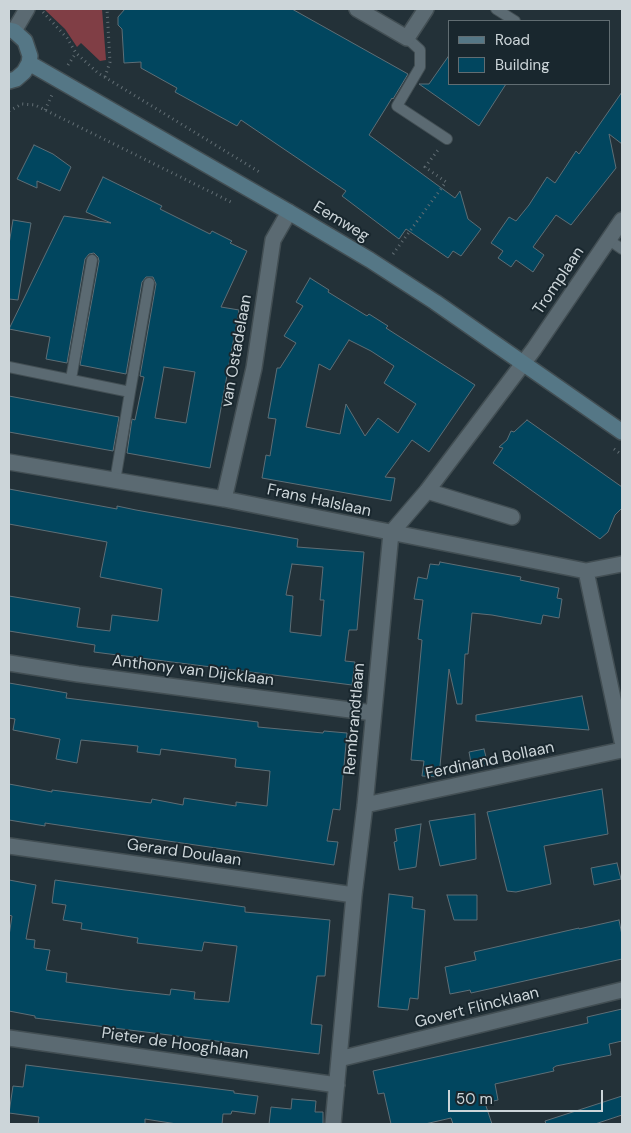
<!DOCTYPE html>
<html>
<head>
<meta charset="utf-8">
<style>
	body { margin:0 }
	#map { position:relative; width:631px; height:1133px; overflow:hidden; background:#233138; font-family:"DM Sans",sans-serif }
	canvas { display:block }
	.frame { position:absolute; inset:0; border:10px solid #ccd5d9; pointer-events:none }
	.legend { position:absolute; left:448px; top:20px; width:162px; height:65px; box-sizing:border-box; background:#19272e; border:1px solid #616d72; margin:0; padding:6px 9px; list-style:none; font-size:15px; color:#ccd5d9 }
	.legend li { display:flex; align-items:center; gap:10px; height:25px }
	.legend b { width:25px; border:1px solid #616d72 }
	.scale { position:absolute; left:448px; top:1090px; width:155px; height:22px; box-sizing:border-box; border:2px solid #ccd5d9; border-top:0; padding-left:6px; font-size:15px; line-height:18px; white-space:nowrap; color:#ccd5d9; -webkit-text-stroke:4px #19272e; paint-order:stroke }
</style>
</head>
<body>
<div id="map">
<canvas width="631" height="1133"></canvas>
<div class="frame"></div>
<ul class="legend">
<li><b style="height:6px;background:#557786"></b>Road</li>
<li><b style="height:14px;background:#01465f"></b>Building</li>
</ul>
<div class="scale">50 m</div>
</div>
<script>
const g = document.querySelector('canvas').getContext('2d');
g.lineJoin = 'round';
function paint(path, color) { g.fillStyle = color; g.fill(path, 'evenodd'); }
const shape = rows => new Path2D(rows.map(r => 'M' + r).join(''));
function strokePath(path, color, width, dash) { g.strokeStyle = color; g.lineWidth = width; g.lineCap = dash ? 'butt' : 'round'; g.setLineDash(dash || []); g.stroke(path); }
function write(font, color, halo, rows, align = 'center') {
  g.font = font + ' "DM Sans",sans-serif'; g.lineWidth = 4; g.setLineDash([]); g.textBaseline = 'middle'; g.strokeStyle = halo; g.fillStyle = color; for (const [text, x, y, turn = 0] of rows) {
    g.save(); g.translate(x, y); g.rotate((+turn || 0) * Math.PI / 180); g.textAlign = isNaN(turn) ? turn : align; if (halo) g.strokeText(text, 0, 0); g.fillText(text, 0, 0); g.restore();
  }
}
paint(shape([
	[44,9,102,9,106,60,100,61,81,43,77,47,65,29]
]), '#803e45');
const building = shape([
	[125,9,292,9,408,74,393,99,392,98,369,135,455,198,460,191,468,219,481,229,461,256,453,251,448,258,406,229,399,239,342,196,346,191,241,120,237,126,175,92,177,88,141,68,141,62,124,63,122,29,118,25,118,17,125,9],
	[450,54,450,84,506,84,479,126,419,84,429,84,450,54],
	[622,92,622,144,609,134,616,168,571,225,556,215,533,247,544,255,533,272,516,260,511,267,498,258,503,251,491,243,509,217,516,221,529,205,547,177,555,183,576,151,579,154,622,92],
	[34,145,53,154,71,167,60,191,37,181,37,188,17,179,34,145],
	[103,177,162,206,160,209,210,234,212,231,232,241,230,243,247,251,221,307,239,310,210,468,127,453,132,419,135,420,144,377,140,376,156,284,153,277,146,277,142,282,126,374,80,365,99,261,98,257,94,253,89,254,85,259,67,363,46,359,50,337,9,329,64,216,111,223,86,212,103,177],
	[164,367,195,372,186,423,155,418,164,367],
	[13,220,31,223,18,300,9,299,9,244,13,220],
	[310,278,329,290,328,292,367,316,369,314,388,326,386,328,475,385,429,452,412,440,385,477,395,478,391,501,262,478,266,455,270,456,276,419,268,418,277,368,280,368,296,343,284,336,303,306,296,302,310,278],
	[349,340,371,351,394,366,384,383,416,404,398,433,378,418,365,436,346,404,340,434,306,427,319,364,330,370,349,340],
	[9,396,119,417,113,451,9,432,9,396],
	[527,420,622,487,622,508,615,515,608,532,600,539,493,463,503,448,499,447,507,440,511,431,514,432,527,420],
	[9,489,117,509,117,506,136,510,298,539,297,547,364,552,357,630,349,630,345,661,355,662,352,685,94,652,95,645,9,631,9,596,80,608,77,627,110,631,112,615,158,621,162,589,100,577,107,542,9,524,9,489],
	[292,564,323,567,320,600,324,600,321,636,290,632,293,596,286,595,292,564],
	[440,562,521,577,520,580,559,588,557,598,562,599,559,618,543,615,541,624,492,615,472,613,468,654,465,654,462,704,457,704,449,669,439,777,422,776,424,761,411,760,422,640,418,639,423,600,414,599,418,577,427,579,430,564,439,565,440,562],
	[9,683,67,693,66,698,258,722,258,727,323,733,324,731,347,733,340,810,333,809,327,841,338,842,334,865,85,829,45,823,45,826,9,820,9,784,52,792,52,790,151,803,152,799,183,805,184,798,236,806,236,802,267,806,270,771,235,767,236,759,161,749,160,755,137,752,138,746,81,740,77,763,56,759,60,739,13,730,15,719,9,718,9,683],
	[582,696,589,730,476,721,476,715,582,696],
	[484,749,488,765,472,768,469,752,484,749],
	[602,789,608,834,544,846,551,884,516,892,507,891,487,812,602,789],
	[475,814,476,859,440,866,429,821,475,814],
	[421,824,416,867,399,870,394,842,397,841,395,829,421,824],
	[617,863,621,879,594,885,591,868,617,863],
	[9,880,36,885,26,939,35,940,34,948,50,950,46,970,67,973,66,982,125,990,170,995,171,989,195,992,194,999,229,1002,237,946,204,942,202,951,137,943,138,938,81,929,82,923,63,920,66,905,52,903,55,880,245,907,245,912,330,920,325,976,317,976,311,1024,322,1025,319,1054,35,1018,35,1016,9,1011,9,936,12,916,9,915,9,880],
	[389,894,413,897,412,908,425,910,418,999,410,998,408,1010,378,1007,389,894],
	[447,895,477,895,477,920,454,920,447,895],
	[619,920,622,935,622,959,471,993,470,990,450,994,445,967,476,960,474,952,579,928,579,929,619,920],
	[622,1009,622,1041,609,1044,611,1055,556,1066,553,1068,554,1071,495,1084,498,1100,485,1103,492,1124,453,1124,451,1118,425,1124,391,1124,384,1093,378,1094,373,1071,588,1023,587,1017,622,1009],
	[26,1065,234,1091,234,1093,258,1096,255,1114,232,1111,231,1114,223,1114,222,1124,177,1124,145,1119,145,1124,38,1124,39,1117,9,1113,13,1086,23,1087,26,1065],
	[622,1096,622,1115,595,1124,546,1124,545,1121,622,1096],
	[292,1099,316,1101,315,1112,323,1112,323,1124,269,1124,271,1107,291,1109,292,1099]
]);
paint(building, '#01465f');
strokePath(building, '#5e6e76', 1);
const lane = shape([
	[496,9,515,21],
	[407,38,420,50,420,67,397,106,447,139],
	[609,240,622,249],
	[9,367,130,392,115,481],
	[71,379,92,260],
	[130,392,149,283]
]);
const street = shape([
	[357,9,407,38,426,9],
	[14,31,27,9],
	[9,462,224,499,586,571,622,564],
	[427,491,512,517],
	[224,499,254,368,273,240,289,212],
	[586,571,622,741],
	[9,663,78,674,373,713],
	[365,805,622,750],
	[9,846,354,895],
	[9,1038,337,1085],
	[339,1059,622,990],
	[333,1124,354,895,365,805,391,533,427,491,534,349,622,220]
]);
const secondary = shape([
	[9,30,14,31,25,41,30,56,29,63,24,72,16,79,9,81],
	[29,63,289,212,370,260,435,302,622,432]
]);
strokePath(lane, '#424e53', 12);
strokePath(street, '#424e53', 18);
strokePath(secondary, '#424e53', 18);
strokePath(shape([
	[43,12,67,38,76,53,98,73,261,173],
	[68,65,76,53],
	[105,77,110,62,107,9],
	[45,110,52,95],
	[9,111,22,104,35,105,231,202],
	[393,254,446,182,425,167,438,150],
	[614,449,622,455]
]), '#626e74', 3, [1, 4]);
strokePath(lane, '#5b6a72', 10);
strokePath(street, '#5b6a72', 15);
strokePath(secondary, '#557786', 15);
write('16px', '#ccd5d9', '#19272e', [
	["Eemweg",341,222,31],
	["Tromplaan",559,281,-56],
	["van Ostadelaan",237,351,-80],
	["Frans Halslaan",319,501,12],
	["Anthony van Dijcklaan",193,671,7],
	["Rembrandtlaan",355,719,-85],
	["Ferdinand Bollaan",490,761,-12],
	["Gerard Doulaan",184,853,8],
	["Govert Flincklaan",477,1008,-14],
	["Pieter de Hooghlaan",175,1044,8]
]);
</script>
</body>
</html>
